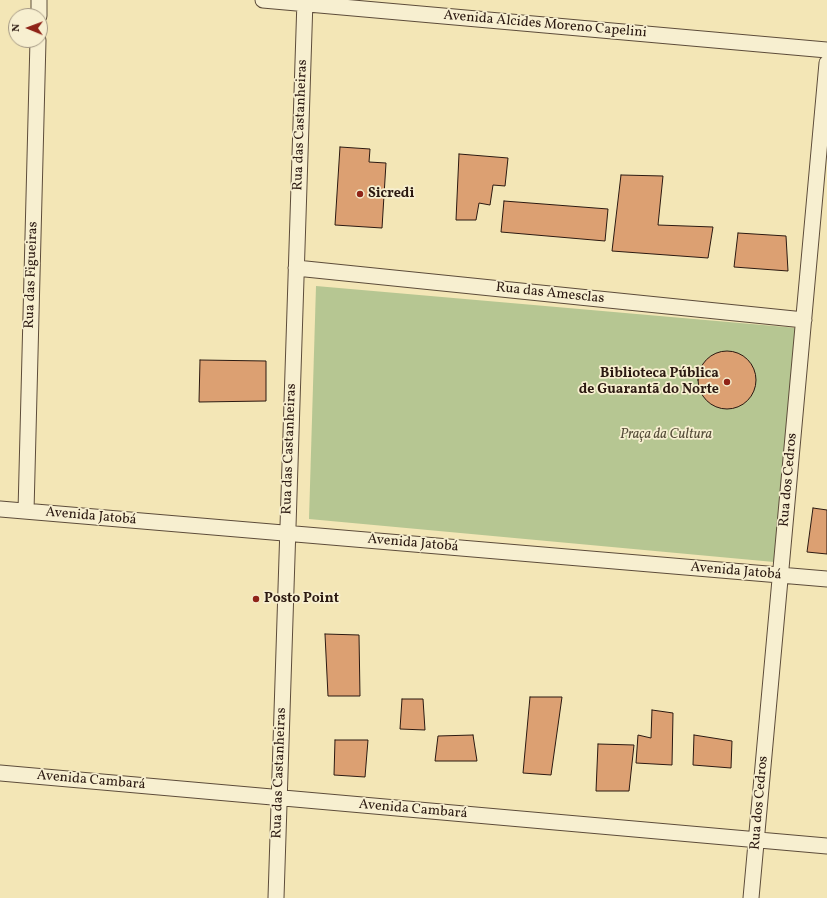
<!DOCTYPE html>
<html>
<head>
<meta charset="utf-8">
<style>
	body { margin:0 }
	#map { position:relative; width:827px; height:898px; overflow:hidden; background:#f3e6b6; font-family:Vollkorn,serif }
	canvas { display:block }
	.north { position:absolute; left:8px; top:8px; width:40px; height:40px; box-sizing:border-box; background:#f7efd0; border:1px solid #a59984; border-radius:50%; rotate:271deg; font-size:11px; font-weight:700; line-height:16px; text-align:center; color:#2b1911 }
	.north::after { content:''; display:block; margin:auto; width:14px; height:18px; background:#8f2418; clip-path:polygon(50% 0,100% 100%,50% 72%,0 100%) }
</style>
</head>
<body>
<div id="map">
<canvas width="827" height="898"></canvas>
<div class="north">N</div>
</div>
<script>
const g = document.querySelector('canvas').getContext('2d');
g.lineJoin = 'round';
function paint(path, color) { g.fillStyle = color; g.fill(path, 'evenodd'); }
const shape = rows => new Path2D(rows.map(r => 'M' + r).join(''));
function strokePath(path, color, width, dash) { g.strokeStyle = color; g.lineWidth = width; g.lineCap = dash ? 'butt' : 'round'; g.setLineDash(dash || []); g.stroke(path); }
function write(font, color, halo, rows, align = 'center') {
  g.font = font + ' Vollkorn,serif'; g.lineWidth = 3.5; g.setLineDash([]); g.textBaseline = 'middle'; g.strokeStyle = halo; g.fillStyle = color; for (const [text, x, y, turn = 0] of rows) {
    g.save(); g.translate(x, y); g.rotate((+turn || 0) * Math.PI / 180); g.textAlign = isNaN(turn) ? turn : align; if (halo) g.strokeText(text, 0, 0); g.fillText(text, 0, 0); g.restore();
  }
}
paint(shape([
	[316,286,797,328,774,562,309,519]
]), '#b6c692');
const building = shape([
	[340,147,370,149,369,162,386,163,382,228,335,225,340,147],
	[459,154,508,158,505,186,493,185,490,205,479,203,476,220,456,220,459,154],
	[621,175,663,176,658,225,713,227,708,258,612,251,621,175],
	[504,201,608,209,605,241,501,232,504,201],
	[738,233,786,236,788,271,734,267,738,233],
	'698 380a29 29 0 1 1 58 0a29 29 0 1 1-58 0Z',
	[200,360,266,361,266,401,199,402,200,360],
	[813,508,827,510,827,554,807,552,813,508],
	[325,634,359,635,360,696,328,696,325,634],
	[530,697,562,697,551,775,523,773,530,697],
	[402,699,423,699,425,730,400,729,402,699],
	[652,710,673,713,672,765,636,763,638,735,651,738,652,710],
	[473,735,477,761,435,761,438,736,473,735],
	[694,735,732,741,731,768,693,765,694,735],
	[335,740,368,740,365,777,334,775,335,740],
	[598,744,634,745,629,791,596,791,598,744]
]);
paint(building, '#dca072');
strokePath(building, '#2b1911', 1);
const street = shape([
	[263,0,827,50],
	[39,16,39,0],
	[296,268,804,320],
	[0,509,827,579],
	[26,511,38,40],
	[0,773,827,846],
	[276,898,305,0],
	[751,898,827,63]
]);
strokePath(street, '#5d4c3a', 17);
strokePath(street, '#f7efd0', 15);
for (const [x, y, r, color] of [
	[360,194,4,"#8f2418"],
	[727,382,4,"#8f2418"],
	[256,599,4,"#8f2418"]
]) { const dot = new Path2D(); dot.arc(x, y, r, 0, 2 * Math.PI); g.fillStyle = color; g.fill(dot); strokePath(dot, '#f7efd0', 1.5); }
write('14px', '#2b1911', '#f7efd0', [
	["Avenida Alcides Moreno Capelini",545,25,5],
	["Rua das Castanheiras",301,125,-88],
	["Rua das Figueiras",32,275,-88],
	["Rua das Amesclas",550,294,6],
	["Rua das Castanheiras",290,449,-88],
	["Rua dos Cedros",789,480,-85],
	["Avenida Jatobá",91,517,5],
	["Avenida Jatobá",413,544,5],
	["Avenida Jatobá",736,572,5],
	["Rua das Castanheiras",280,773,-88],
	["Avenida Cambará",91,781,5],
	["Rua dos Cedros",760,803,-85],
	["Avenida Cambará",413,810,5]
]);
write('bold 14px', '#2b1911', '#f7efd0', [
	["Sicredi",368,194],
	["Biblioteca Pública",719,374,"right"],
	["de Guarantã do Norte",719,390,"right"],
	["Posto Point",264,599]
], 'left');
write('italic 14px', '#554d38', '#f7efd0', [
	["Praça da Cultura",666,435]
]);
</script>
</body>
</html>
